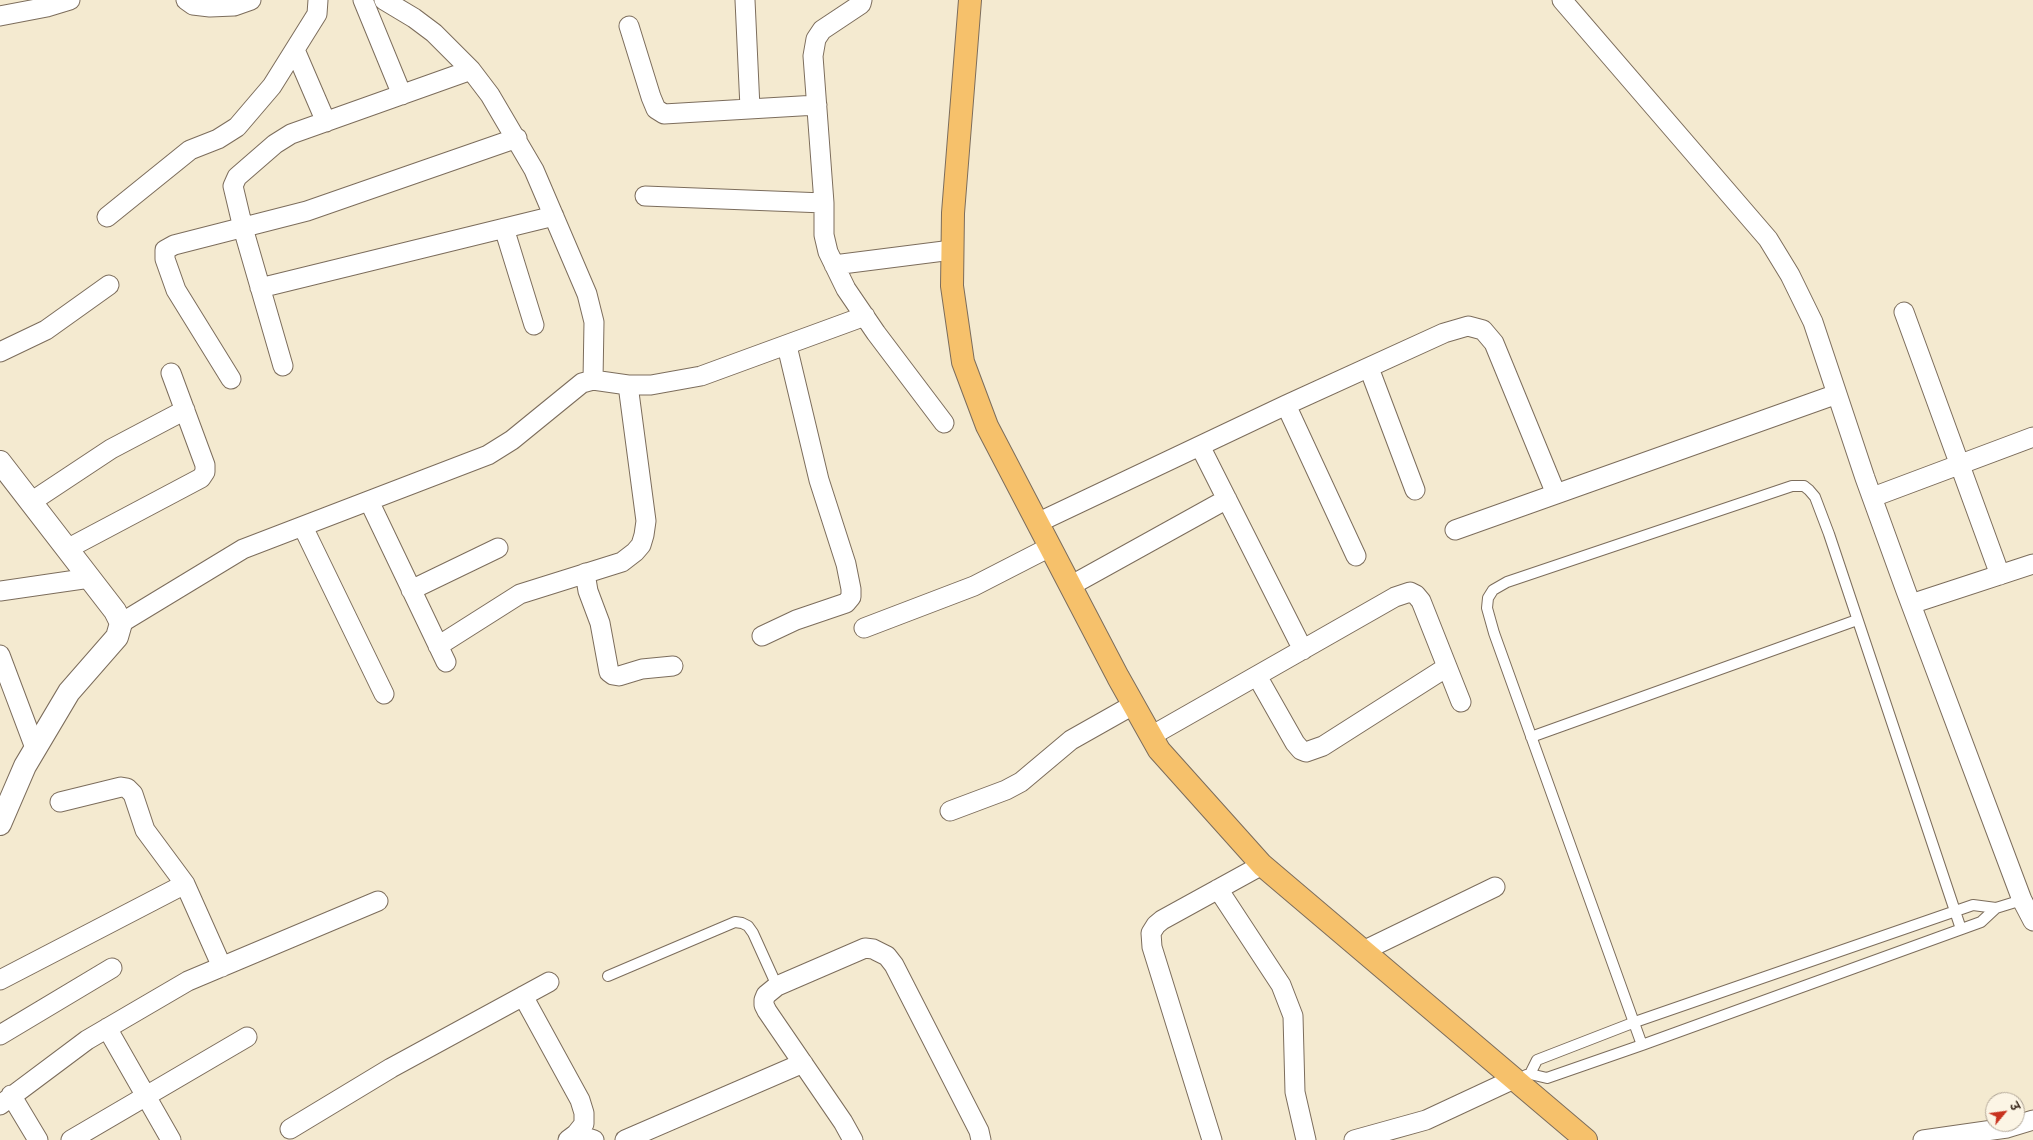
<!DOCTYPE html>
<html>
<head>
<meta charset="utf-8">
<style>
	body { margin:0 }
	#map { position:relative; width:2033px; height:1140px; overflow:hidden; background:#f4ead0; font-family:Mali,"Playpen Sans Deva",sans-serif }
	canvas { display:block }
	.north { position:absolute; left:1985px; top:1092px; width:40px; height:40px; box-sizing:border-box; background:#fcf5e5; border:1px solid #afa495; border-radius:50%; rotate:61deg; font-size:11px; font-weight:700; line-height:16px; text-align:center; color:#3b2a1e }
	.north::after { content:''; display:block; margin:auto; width:14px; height:18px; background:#c8321e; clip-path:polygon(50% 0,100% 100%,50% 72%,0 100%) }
</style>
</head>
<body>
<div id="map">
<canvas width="2033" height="1140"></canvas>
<div class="north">उ</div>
</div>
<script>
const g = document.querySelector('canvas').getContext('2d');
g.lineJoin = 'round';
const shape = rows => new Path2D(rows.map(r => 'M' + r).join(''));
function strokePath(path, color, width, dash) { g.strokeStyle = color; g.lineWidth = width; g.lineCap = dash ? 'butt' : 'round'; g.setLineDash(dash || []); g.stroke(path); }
const service = shape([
	[1531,737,1857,620],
	[608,976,735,922,742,923,748,926,753,933,777,986],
	[1642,1045,1494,633,1487,608,1488,598,1493,590,1507,582,1792,486,1804,486,1809,490,1815,497,1829,534,1961,929],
	[1530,1074,1537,1060,1635,1022,1973,905,1996,908,2022,900],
	[1526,1075,1530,1074,1547,1078,1642,1045,1981,922,1996,908]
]);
const minor = shape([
	[186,0,193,5,210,7,234,6,251,0],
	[363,0,402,95],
	[384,0,414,18,434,33,471,70,490,95,534,170,587,294,594,322,593,380],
	[745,0,750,108],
	[862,0,861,4,822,30,816,39,813,56,824,203,824,235,828,252,846,289,876,333,944,423],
	[1562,0,1768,239,1790,275,1813,322,1865,478,1906,591,2022,900,2033,921],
	[0,16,47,7,70,0],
	[629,26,651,97,656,109,664,114,817,105],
	[295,50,326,122],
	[645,196,824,203],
	[107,217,190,150,218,139,237,127,272,86,317,14,318,0],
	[504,228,534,325],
	[834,265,952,250],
	[260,288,554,216],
	[1904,312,2000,575],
	[0,352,46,330,109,285],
	[283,366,243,228,233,186,237,177,275,144,291,134,471,70],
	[1369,368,1415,490],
	[231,379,176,290,165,259,165,250,174,245,307,211,517,138],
	[1286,405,1356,556],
	[1200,446,1303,650],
	[1873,497,2033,437],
	[369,501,446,662],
	[31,502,111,449,185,410],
	[1037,523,1286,405,1444,333,1468,326,1483,330,1494,343,1556,494],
	[303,527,384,694],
	[1455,530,1837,394],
	[67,549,201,478,205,472,205,465,171,373],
	[585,573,588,591,600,623,609,672,613,675,619,676,642,669,673,666],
	[1070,586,1227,499],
	[411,590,498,548],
	[0,591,90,578],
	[1911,604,2033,564],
	[121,623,243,549,488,455,512,440,582,383,593,380,628,385,651,385,701,376,865,316],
	[864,628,974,586,1050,547],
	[762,636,796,620,846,603,851,597,851,589,846,564,819,480,787,346],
	[438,646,520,594,622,562,635,552,641,545,644,535,646,521,628,385],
	[0,655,35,748],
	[1257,676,1295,743,1301,750,1306,752,1323,746,1447,667],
	[1151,736,1395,597,1410,592,1416,595,1421,601,1461,702],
	[60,802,121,787,127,788,133,794,145,830,185,884,222,967],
	[950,811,1006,790,1021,782,1071,740,1133,705],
	[1218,889,1281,985,1293,1016,1295,1092,1306,1140],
	[1363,951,1495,887],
	[0,980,185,884],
	[523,996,580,1100,584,1113,584,1124,576,1134,568,1140],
	[107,1028,171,1140],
	[0,1035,112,968],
	[11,1095,38,1140],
	[0,1105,87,1040,188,981,378,901],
	[290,1129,391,1068,549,982],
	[576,1134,594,1140],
	[71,1140,247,1037],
	[625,1140,803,1063],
	[853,1140,843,1122,767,1011,764,1005,764,1000,766,995,777,986,865,948,873,949,887,956,894,965,979,1131,981,1140],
	[1212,1140,1152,947,1151,933,1156,925,1162,920,1262,865],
	[1354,1140,1426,1120,1514,1079],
	[1923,1140,2007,1128,2033,1120]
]);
const tertiary = shape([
	[0,462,115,611,121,623,117,637,69,692,25,766,0,824]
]);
const primary = shape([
	[970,0,953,213,952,286,963,362,987,426,1118,677,1159,750,1262,865,1586,1140]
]);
strokePath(service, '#7c6d5c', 12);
strokePath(minor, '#7c6d5c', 21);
strokePath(tertiary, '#7c6d5c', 24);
strokePath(primary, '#7c6d5c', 24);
strokePath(service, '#fff', 10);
strokePath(minor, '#fff', 19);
strokePath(tertiary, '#fff', 22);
strokePath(primary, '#f6c16b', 22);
</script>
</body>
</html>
